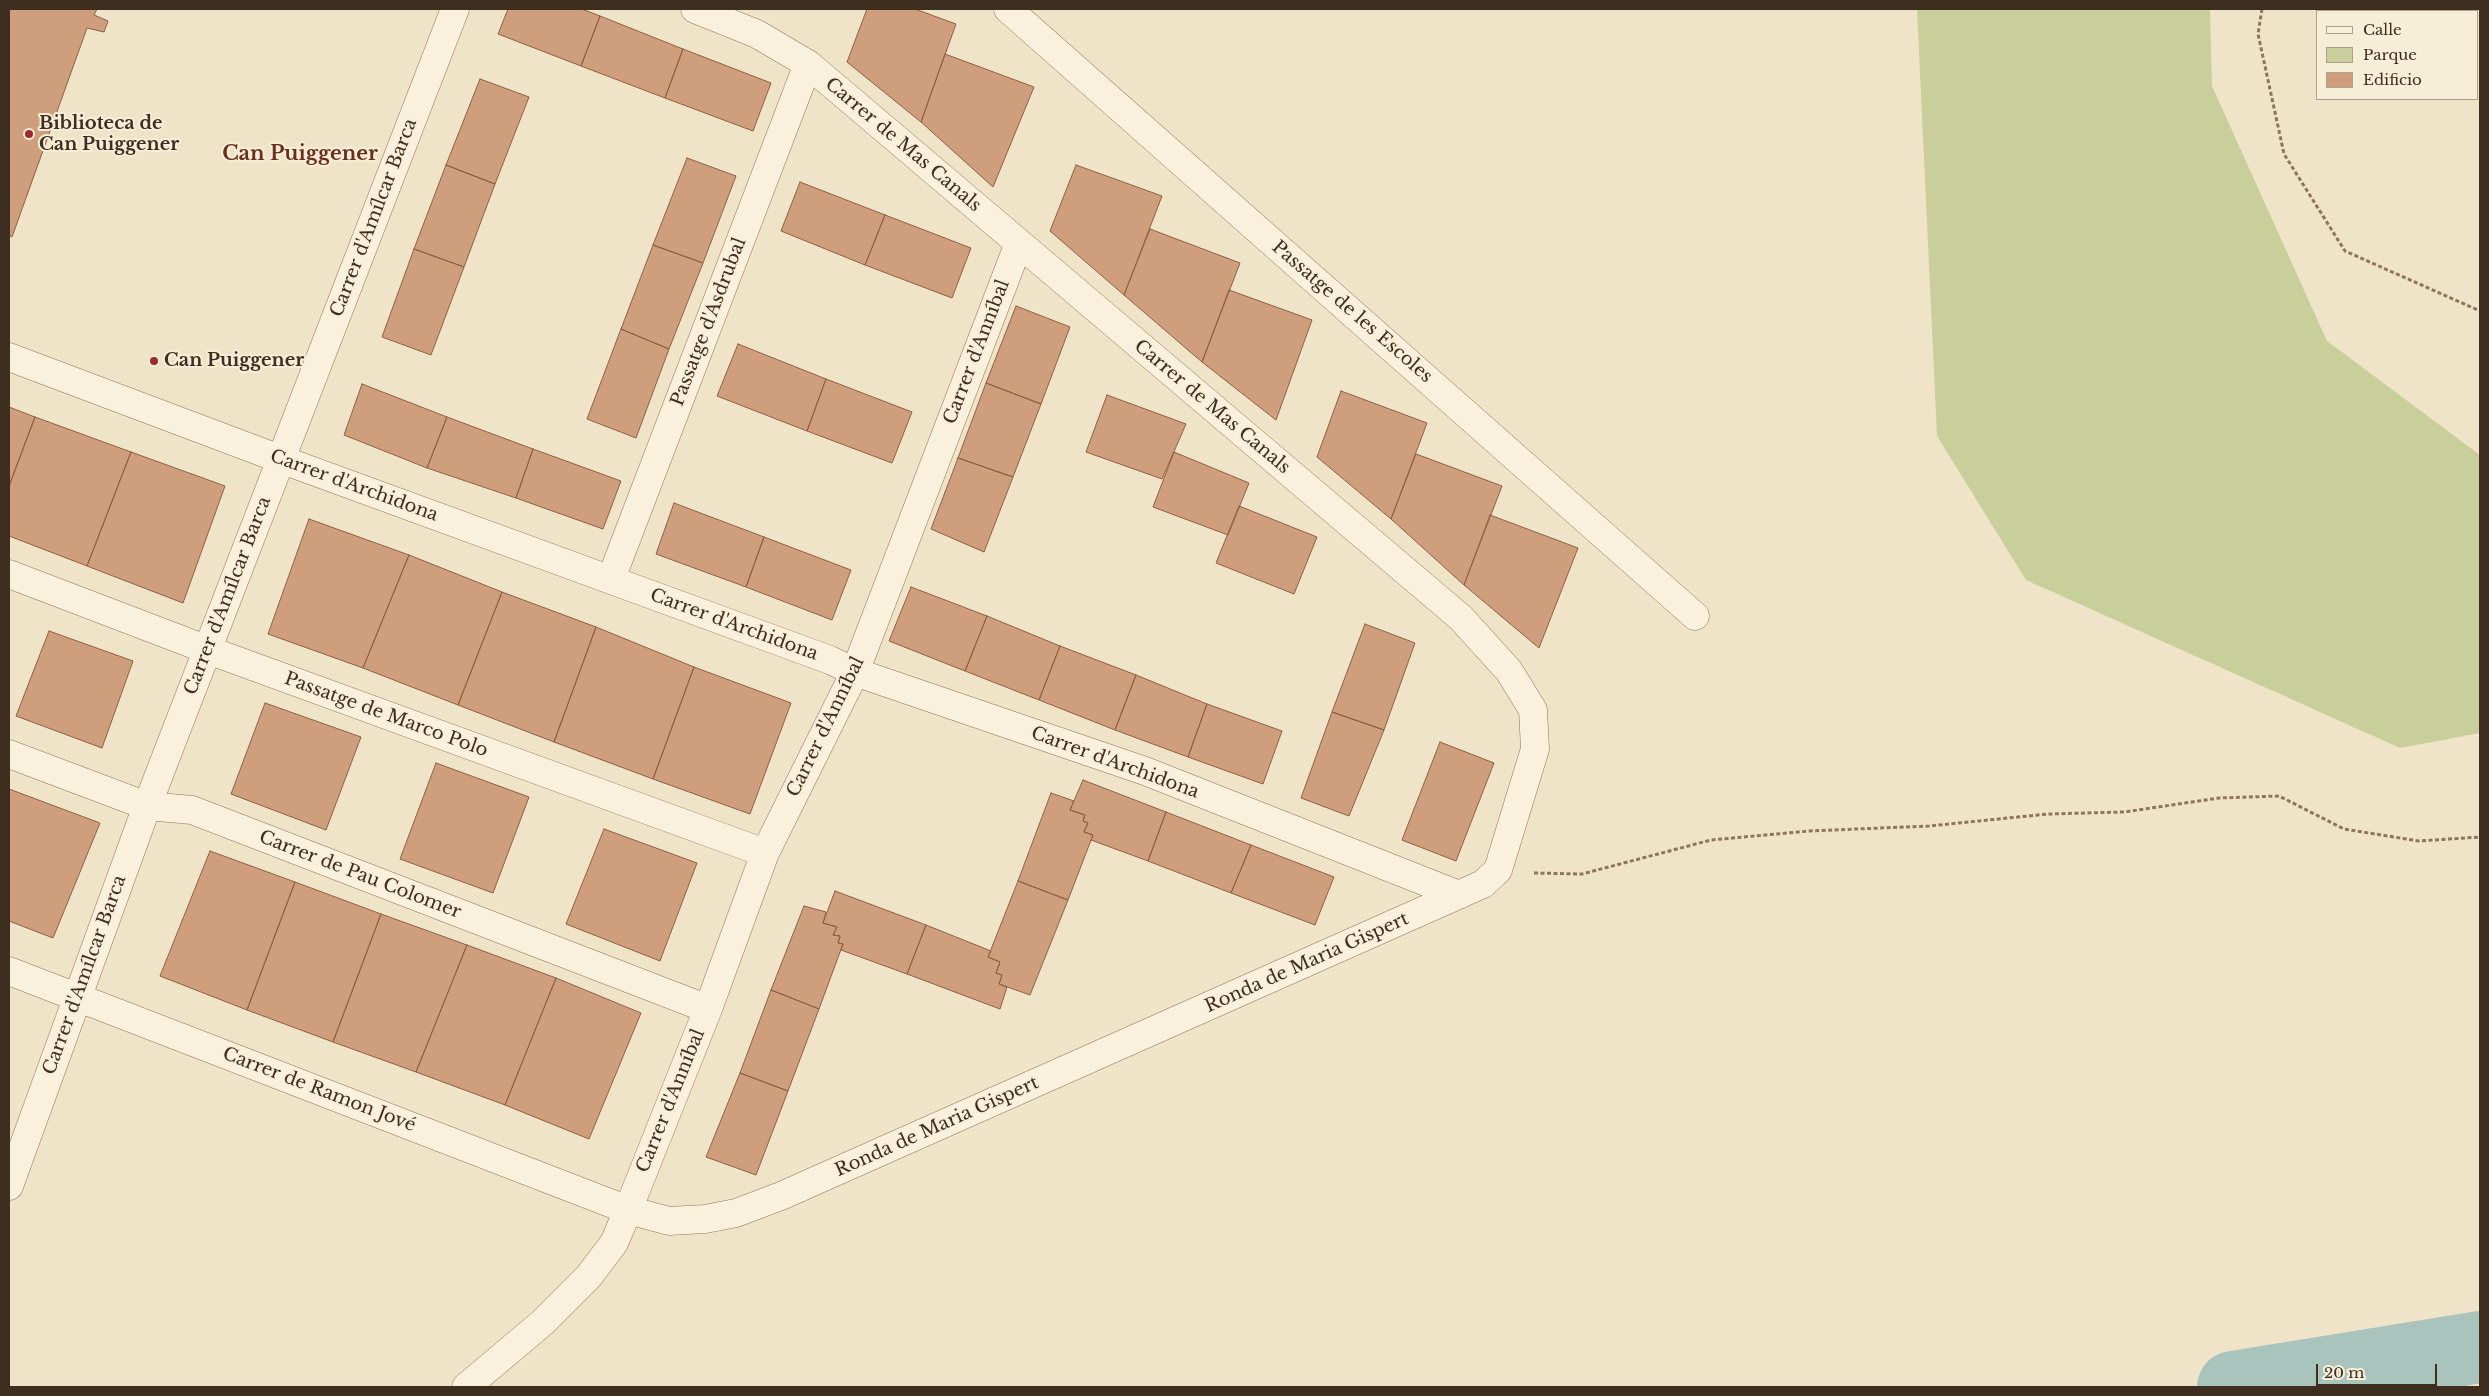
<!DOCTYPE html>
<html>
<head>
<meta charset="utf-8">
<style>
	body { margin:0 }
	#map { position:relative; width:2489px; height:1396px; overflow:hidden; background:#f0e4c8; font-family:"Libre Baskerville",serif }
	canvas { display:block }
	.frame { position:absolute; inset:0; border:10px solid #3d2e20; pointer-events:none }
	.legend { position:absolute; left:2316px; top:10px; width:162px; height:90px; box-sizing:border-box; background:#f7eed8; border:1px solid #ada18e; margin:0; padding:6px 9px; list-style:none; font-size:15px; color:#3d2e20 }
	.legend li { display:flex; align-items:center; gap:10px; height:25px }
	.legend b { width:25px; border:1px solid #ada18e }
	.scale { position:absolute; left:2316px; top:1364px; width:121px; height:22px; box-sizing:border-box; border:2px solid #3d2e20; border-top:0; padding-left:6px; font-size:15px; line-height:18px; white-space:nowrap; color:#3d2e20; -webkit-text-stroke:4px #f7eed8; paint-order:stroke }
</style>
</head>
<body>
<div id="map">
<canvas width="2489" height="1396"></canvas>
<div class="frame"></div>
<ul class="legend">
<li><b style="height:6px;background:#faf1dc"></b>Calle</li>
<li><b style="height:14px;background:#c9cf9b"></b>Parque</li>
<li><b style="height:14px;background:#cf9f7d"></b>Edificio</li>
</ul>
<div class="scale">20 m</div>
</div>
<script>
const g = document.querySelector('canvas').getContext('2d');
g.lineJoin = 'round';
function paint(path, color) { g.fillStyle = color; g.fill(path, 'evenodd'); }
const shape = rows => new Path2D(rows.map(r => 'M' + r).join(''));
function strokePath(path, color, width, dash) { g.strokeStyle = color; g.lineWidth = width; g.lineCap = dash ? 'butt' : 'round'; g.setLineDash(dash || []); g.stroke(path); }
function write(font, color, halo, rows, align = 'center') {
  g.font = font + ' "Libre Baskerville",serif'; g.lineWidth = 4; g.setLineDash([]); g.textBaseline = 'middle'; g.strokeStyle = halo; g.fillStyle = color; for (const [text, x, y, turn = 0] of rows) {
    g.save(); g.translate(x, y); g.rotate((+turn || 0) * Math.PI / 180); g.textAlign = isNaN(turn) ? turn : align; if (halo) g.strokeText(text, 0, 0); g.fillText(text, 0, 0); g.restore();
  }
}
paint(shape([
	[1917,9,2210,9,2212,86,2327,341,2480,455,2480,733,2400,748,2026,580,1937,436]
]), '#c9cf9b');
strokePath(shape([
	[2233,1387,2480,1347]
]), '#a9c4bc', 72);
const building = shape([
	[9,9,97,9,94,15,108,21,104,32,87,28,12,237,9,235,9,9],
	[508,9,582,9,600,16,581,66,498,34,508,9],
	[867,9,915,9,956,24,921,122,847,62,867,9],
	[600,16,683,49,665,98,581,66,600,16],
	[683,49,771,83,753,131,665,98,683,49],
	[945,54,1034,87,993,187,921,122,945,54],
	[480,79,529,97,495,184,446,165,480,79],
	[687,158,736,176,703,263,653,245,687,158],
	[446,165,495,184,464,267,414,249,446,165],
	[1076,165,1162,196,1124,295,1050,231,1076,165],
	[800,182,885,215,865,265,781,231,800,182],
	[885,215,971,248,952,298,865,265,885,215],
	[1150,229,1240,263,1202,362,1124,295,1150,229],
	[653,245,703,263,669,349,621,329,653,245],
	[414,249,464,267,431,355,382,337,414,249],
	[1229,290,1312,320,1276,420,1202,362,1229,290],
	[1016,306,1070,327,1041,404,986,383,1016,306],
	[621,329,669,349,636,438,587,419,621,329],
	[738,344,826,379,807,431,717,396,738,344],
	[826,379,912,412,892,463,807,431,826,379],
	[986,383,1041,404,1013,477,958,458,986,383],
	[362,384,447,417,427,468,344,435,362,384],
	[1341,391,1427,423,1391,519,1317,457,1341,391],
	[1107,395,1186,424,1162,479,1086,452,1107,395],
	[9,407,35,417,9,486,9,407],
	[35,417,131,452,87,566,9,536,9,486,35,417],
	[447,417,533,449,516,498,427,468,447,417],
	[533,449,621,481,603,529,516,498,533,449],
	[131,452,225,486,183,603,87,566,131,452],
	[1174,452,1249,483,1228,535,1153,507,1174,452],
	[1416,454,1502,486,1464,585,1391,519,1416,454],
	[958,458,1013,477,984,552,931,529,958,458],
	[674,503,764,537,746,587,656,554,674,503],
	[1239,506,1317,537,1294,594,1216,563,1239,506],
	[1490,515,1578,548,1539,648,1464,585,1490,515],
	[309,519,409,555,363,668,268,634,309,519],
	[764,537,851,570,832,620,746,587,764,537],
	[409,555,502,592,458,705,363,668,409,555],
	[911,587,987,616,965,671,889,641,911,587],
	[502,592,596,627,554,742,458,705,502,592],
	[987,616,1060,646,1039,700,965,671,987,616],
	[1365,624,1415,643,1384,730,1332,712,1365,624],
	[596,627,694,667,653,779,554,742,596,627],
	[49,631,133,661,102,748,16,716,49,631],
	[1060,646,1136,675,1115,730,1039,700,1060,646],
	[694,667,791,703,750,814,653,779,694,667],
	[1136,675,1207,704,1188,757,1115,730,1136,675],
	[265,703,361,737,326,830,231,794,265,703],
	[1207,704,1282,731,1263,784,1188,757,1207,704],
	[1332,712,1384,730,1349,816,1301,798,1332,712],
	[1440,742,1494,763,1456,861,1402,840,1440,742],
	[436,763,529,797,493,893,400,859,436,763],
	[1083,780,1166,812,1148,861,1091,840,1093,835,1084,832,1088,823,1083,821,1085,815,1070,810,1083,780],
	[9,789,100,823,53,938,9,921,9,789],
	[1051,793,1074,801,1070,810,1085,815,1083,821,1088,823,1084,832,1093,835,1068,900,1018,881,1051,793],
	[1166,812,1251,845,1231,893,1148,861,1166,812],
	[604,829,697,863,660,961,566,924,604,829],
	[1251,845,1334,877,1315,925,1231,893,1251,845],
	[210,851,295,882,247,1010,160,976,210,851],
	[1018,881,1068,900,1030,995,999,984,1002,975,996,973,1000,962,988,957,1018,881],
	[295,882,381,914,333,1042,247,1010,295,882],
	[835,891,926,925,907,974,841,950,843,944,838,943,840,936,833,935,837,927,823,923,835,891],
	[804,906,826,912,823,923,837,927,833,935,840,936,838,943,843,944,819,1009,771,990,804,906],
	[381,914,467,945,416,1072,333,1042,381,914],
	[926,925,991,951,988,957,1000,962,996,973,1002,975,999,984,1007,987,1000,1009,907,974,926,925],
	[467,945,556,978,505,1105,416,1072,467,945],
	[556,978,641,1013,589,1139,505,1105,556,978],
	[771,990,819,1009,788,1091,740,1073,771,990],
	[740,1073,788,1091,756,1175,706,1157,740,1073]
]);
paint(building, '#cf9f7d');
strokePath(building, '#8d5f41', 1);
const street = shape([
	[1008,9,1695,616],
	[9,357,280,459,830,660,855,672,1145,771,1459,895],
	[9,574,208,650,765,853],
	[611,579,808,64],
	[9,754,147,806,192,810,708,1009],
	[9,971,628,1210,708,1009,765,853,855,672,1019,243],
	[9,1186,147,806,455,9],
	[466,1387,542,1323,589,1276,614,1243,628,1210,669,1221,705,1219,736,1213,781,1196,1483,884,1498,870,1535,749,1533,710,1509,671,1461,618,808,64,757,34,695,9]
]);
strokePath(street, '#8d765c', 29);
strokePath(shape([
	[2262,9,2258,34,2284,154,2345,251,2480,311],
	[1534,873,1582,874,1711,840,1809,831,1929,826,2048,814,2124,812,2219,798,2279,796,2344,829,2419,841,2480,837]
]), '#8d765c', 3, [4, 2.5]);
strokePath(street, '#faf1dc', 28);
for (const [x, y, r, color] of [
	[29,134,5,"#9e2a2b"],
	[154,361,5,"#9e2a2b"]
]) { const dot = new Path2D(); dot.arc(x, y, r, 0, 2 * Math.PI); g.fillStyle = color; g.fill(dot); strokePath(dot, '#f7eed8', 2); }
write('bold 18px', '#3d2e20', '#f7eed8', [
	["Biblioteca de",39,124],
	["Can Puiggener",39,145],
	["Can Puiggener",164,361]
], 'left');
write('18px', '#3d2e20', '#f7eed8', [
	["Carrer de Mas Canals",903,145,40],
	["Carrer d'Amílcar Barca",374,218,-69],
	["Passatge de les Escoles",1352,312,41],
	["Passatge d'Asdrubal",709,322,-69],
	["Carrer d'Anníbal",977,352,-69],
	["Carrer de Mas Canals",1212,407,40],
	["Carrer d'Archidona",354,486,20],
	["Carrer d'Amílcar Barca",228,596,-69],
	["Carrer d'Archidona",734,625,20],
	["Passatge de Marco Polo",386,715,20],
	["Carrer d'Anníbal",826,727,-64],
	["Carrer d'Archidona",1115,763,20],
	["Carrer de Pau Colomer",360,875,21],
	["Ronda de Maria Gispert",1307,963,-24],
	["Carrer d'Amílcar Barca",85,975,-70],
	["Carrer de Ramon Jové",319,1090,21],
	["Carrer d'Anníbal",671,1101,-68],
	["Ronda de Maria Gispert",937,1127,-24]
]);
write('bold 20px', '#6b2e1e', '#f7eed8', [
	["Can Puiggener",300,154]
]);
</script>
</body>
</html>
